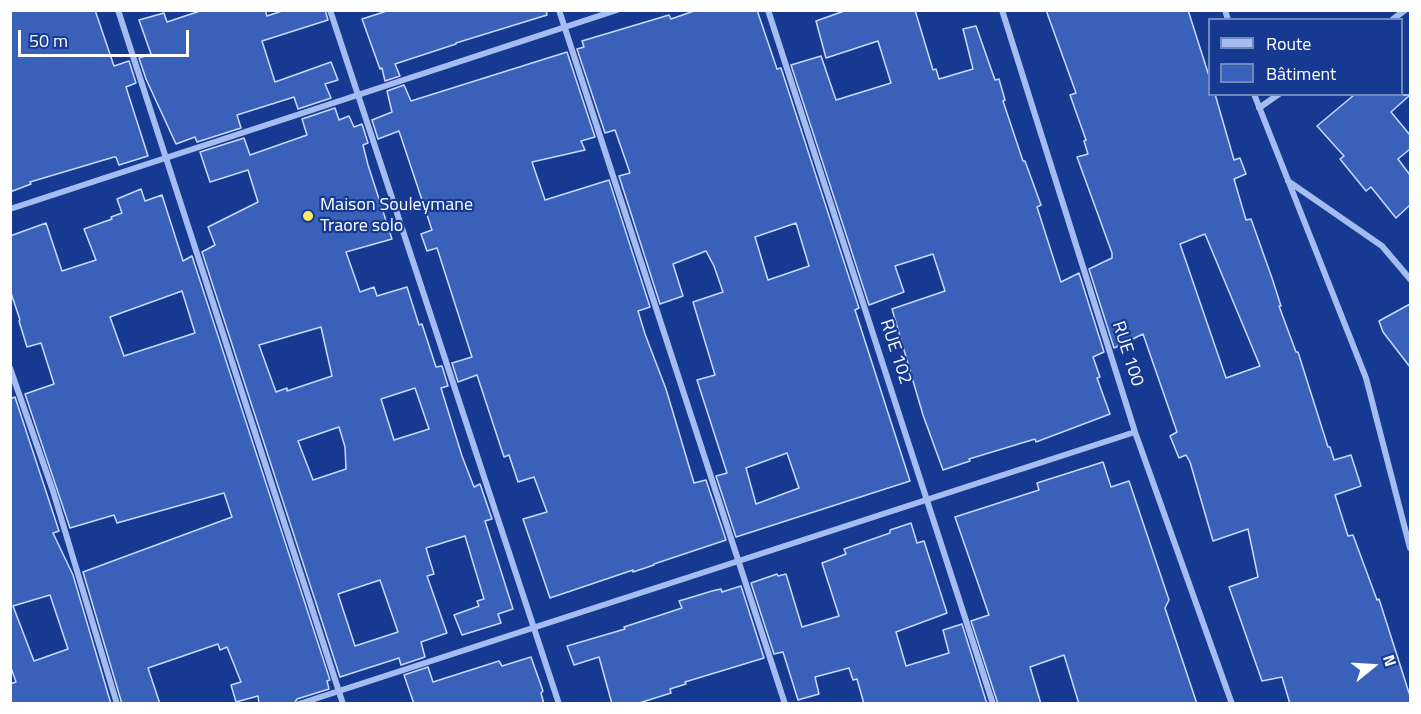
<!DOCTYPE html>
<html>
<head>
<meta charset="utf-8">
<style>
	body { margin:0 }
	#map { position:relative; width:1421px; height:714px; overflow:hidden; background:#163a92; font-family:"Titillium Web",sans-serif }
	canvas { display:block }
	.frame { position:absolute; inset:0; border:12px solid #fff; pointer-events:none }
	.legend { position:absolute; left:1208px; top:18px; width:195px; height:78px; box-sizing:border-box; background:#163a92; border:2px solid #7389be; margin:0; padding:8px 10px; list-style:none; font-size:18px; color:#fff }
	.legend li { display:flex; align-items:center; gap:12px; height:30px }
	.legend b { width:30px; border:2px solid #7389be }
	.north { position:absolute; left:1343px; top:636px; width:60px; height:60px; -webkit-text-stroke:4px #163a92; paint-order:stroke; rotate:72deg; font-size:16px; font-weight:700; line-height:24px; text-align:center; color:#fff }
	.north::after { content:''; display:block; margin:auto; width:21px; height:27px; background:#fff; clip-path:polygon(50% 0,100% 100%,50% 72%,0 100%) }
	.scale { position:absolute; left:18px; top:30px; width:171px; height:27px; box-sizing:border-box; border:3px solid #fff; border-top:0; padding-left:8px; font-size:18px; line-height:21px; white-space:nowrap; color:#fff; -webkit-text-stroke:4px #163a92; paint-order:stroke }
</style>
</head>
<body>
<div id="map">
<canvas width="1421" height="714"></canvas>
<div class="frame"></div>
<ul class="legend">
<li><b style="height:8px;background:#a5bcf1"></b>Route</li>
<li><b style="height:16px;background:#3a61b9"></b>Bâtiment</li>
</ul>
<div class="north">N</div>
<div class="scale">50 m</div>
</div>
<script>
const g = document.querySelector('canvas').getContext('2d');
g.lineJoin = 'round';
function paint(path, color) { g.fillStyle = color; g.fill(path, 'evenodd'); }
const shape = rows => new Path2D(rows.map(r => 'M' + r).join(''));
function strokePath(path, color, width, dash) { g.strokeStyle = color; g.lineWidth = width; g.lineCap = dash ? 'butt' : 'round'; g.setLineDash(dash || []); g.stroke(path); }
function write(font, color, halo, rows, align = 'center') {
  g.font = font + ' "Titillium Web",sans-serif'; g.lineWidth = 4.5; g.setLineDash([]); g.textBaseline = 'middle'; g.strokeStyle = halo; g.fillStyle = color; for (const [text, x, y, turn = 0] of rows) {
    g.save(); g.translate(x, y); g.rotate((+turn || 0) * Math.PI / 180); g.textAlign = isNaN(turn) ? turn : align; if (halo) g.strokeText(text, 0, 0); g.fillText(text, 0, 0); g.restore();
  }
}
const building = shape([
	[10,10,95,10,114,66,129,61,136,83,126,87,148,156,119,165,116,157,114,157,30,182,31,184,10,192,10,10],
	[203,10,265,10,267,16,285,10,325,10,328,20,262,41,275,82,331,62,338,80,325,84,331,98,298,109,294,97,237,115,241,128,197,142,195,137,176,144,146,79,139,58,151,54,139,20,164,13,167,22,203,10],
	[390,10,546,10,547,15,456,43,456,44,395,64,400,76,385,81,382,68,380,69,362,19,390,10],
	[697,10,757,10,777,69,781,68,859,308,855,310,910,481,736,537,716,476,727,473,697,380,715,375,693,302,723,292,714,266,706,251,673,264,683,296,660,304,619,176,630,173,615,130,605,133,577,49,584,47,582,41,669,15,671,19,697,10],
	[796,223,809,266,768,280,755,237,796,223],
	[787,453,799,488,756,504,746,468,787,453],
	[847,10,915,10,933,70,936,69,939,79,973,69,963,29,976,26,995,80,999,79,1005,100,1003,101,1023,161,1025,161,1041,205,1037,207,1061,282,1079,273,1104,352,1093,357,1100,377,1097,378,1110,414,1036,442,1035,439,969,459,970,461,943,470,923,415,892,309,945,291,933,254,895,266,904,292,869,305,791,65,821,56,836,100,891,83,878,41,826,58,816,21,847,10],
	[1046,10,1188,10,1209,76,1209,94,1215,94,1234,160,1240,158,1246,174,1234,179,1246,220,1251,219,1272,278,1281,306,1279,306,1296,352,1298,352,1328,447,1330,447,1334,460,1351,455,1361,486,1335,495,1348,536,1353,535,1377,600,1379,599,1410,696,1410,704,1290,704,1282,677,1262,681,1229,587,1258,577,1248,529,1213,541,1190,462,1186,455,1179,458,1170,436,1177,432,1143,334,1114,348,1089,269,1112,258,1112,253,1077,157,1088,154,1084,141,1086,140,1070,95,1076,93,1046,10],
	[1205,234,1260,366,1226,378,1180,244,1205,234],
	[567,52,595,137,581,141,585,150,532,162,545,200,609,180,650,307,638,311,645,334,666,389,694,483,706,480,726,540,654,564,654,565,633,572,633,570,550,598,523,519,547,512,534,477,518,482,509,455,504,457,477,375,458,382,452,363,472,357,437,248,427,251,421,234,432,230,399,131,378,139,372,120,392,112,387,91,404,85,411,101,567,52],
	[1354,95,1410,95,1391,112,1410,135,1410,149,1398,159,1410,175,1410,205,1396,218,1371,187,1366,191,1340,159,1344,156,1317,126,1354,95],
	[335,108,339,120,349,116,354,127,362,124,368,143,363,145,368,165,392,239,346,252,360,292,374,287,377,296,407,287,419,325,422,324,436,367,442,366,448,386,441,388,462,456,474,487,480,484,492,519,485,521,513,609,498,614,501,623,462,635,454,615,479,606,477,601,484,599,465,536,426,548,434,574,427,576,447,633,421,642,425,657,401,665,399,658,340,677,202,252,215,245,208,227,258,202,248,170,210,182,200,152,244,138,250,155,307,135,302,119,335,108],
	[321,327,332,376,287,391,287,388,276,392,259,345,321,327],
	[415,388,429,429,394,440,381,399,415,388],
	[339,427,345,447,346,469,313,480,298,441,339,427],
	[380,580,398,632,355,646,338,594,380,580],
	[141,189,145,201,162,195,183,261,192,256,330,680,327,681,329,689,297,699,294,704,259,704,258,696,236,702,231,685,241,682,227,647,220,650,218,644,148,668,160,704,122,704,83,572,232,517,224,493,117,523,114,515,70,528,25,394,54,384,41,343,27,347,19,321,20,320,10,290,10,236,46,223,62,271,96,260,84,229,112,219,111,217,122,213,117,199,141,189],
	[182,291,195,333,124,356,110,317,182,291],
	[1410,304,1410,367,1383,332,1379,321,1410,304],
	[15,397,59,531,53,533,73,575,111,704,10,704,10,684,16,682,10,665,10,399,15,397],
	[50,595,68,649,34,661,13,606,50,595],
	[1103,462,1111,487,1129,481,1169,600,1165,608,1197,704,1079,704,1064,655,1030,667,1041,704,998,704,971,621,989,615,955,517,1039,490,1037,483,1103,462],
	[911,523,917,543,924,541,947,613,896,632,906,666,949,653,943,630,962,624,987,704,864,704,857,679,853,680,849,668,815,677,819,694,798,700,783,652,774,654,751,583,777,574,778,576,786,574,802,627,839,616,822,563,846,554,844,549,890,533,890,530,911,523],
	[741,586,764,658,685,682,686,684,670,689,671,693,636,704,612,704,599,657,574,665,567,646,625,629,624,627,682,608,679,601,712,591,721,589,722,592,741,586],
	[531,657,543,691,541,693,544,704,414,704,404,675,428,667,433,682,499,661,502,666,531,657]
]);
paint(building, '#3a61b9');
strokePath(building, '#cbdafc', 1.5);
strokePath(shape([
	[118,10,343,704],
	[330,10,559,704],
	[559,10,785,704],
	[768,10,993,704],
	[1002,10,1135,432,1232,704],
	[1225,10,1228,20],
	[1392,20,1405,10],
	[1254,94,1366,378,1410,548],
	[1259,108,1279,94],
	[1288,181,1382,246,1410,279],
	[10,209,617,10],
	[10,368,53,491,117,704],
	[299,704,1135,432]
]), '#a5bcf1', 6);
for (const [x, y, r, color] of [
	[308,216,6,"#ffe964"]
]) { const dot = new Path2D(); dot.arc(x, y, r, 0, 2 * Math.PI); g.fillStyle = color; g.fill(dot); strokePath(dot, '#163a92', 2); }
write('18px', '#fff', '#163a92', [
	["Maison Souleymane",320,206],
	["Traore solo",320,227]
], 'left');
write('18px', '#fff', '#163a92', [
	["RUE 102",895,352,72],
	["RUE 100",1127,354,72]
]);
</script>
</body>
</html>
